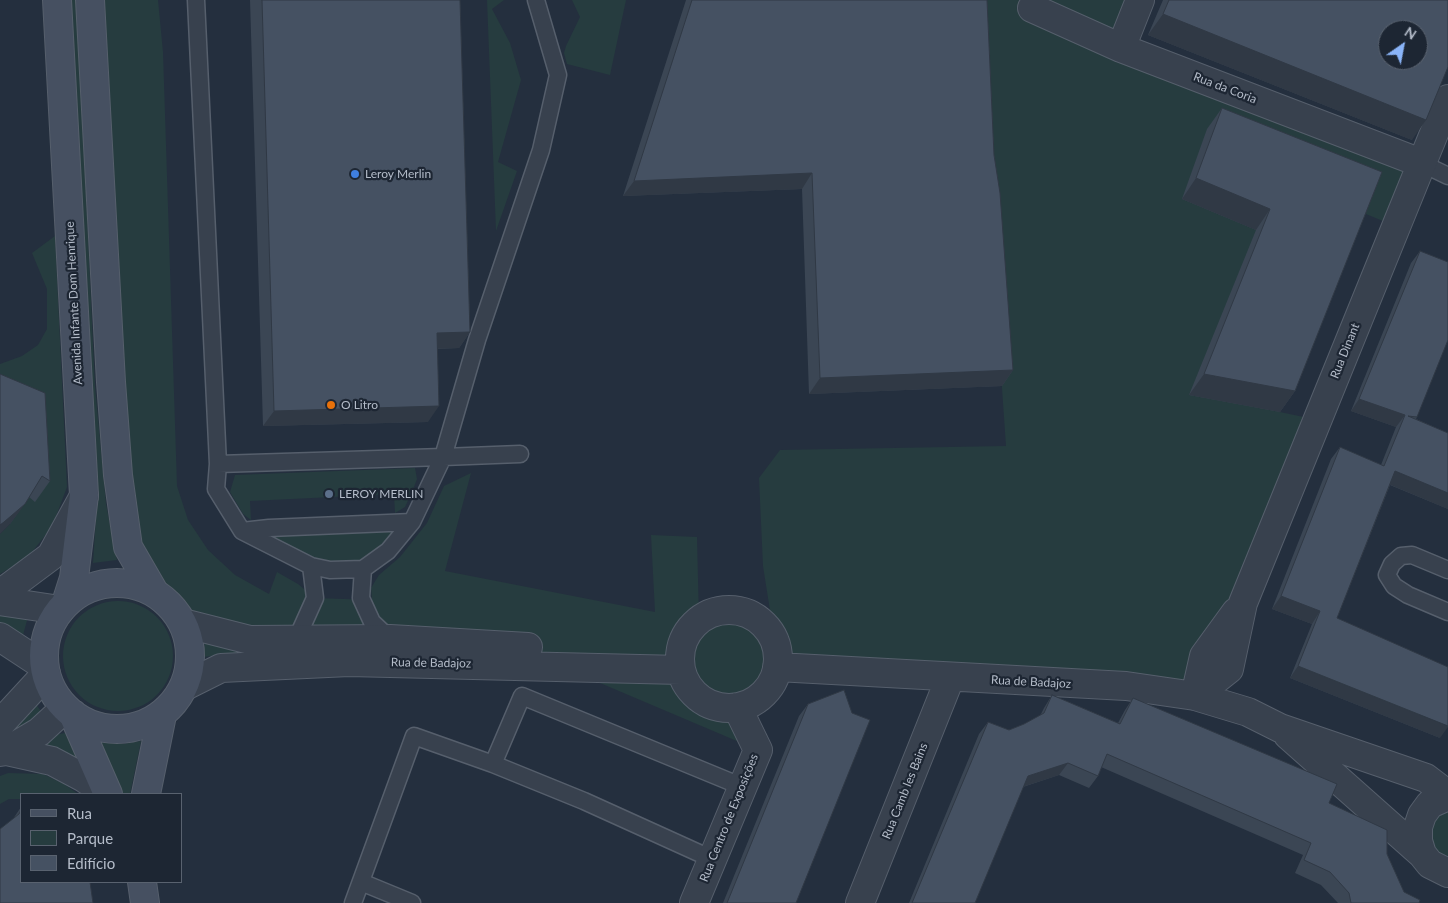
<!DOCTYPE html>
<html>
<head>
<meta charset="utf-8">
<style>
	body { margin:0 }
	#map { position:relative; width:1448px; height:903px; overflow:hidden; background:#242f3e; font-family:Lato,sans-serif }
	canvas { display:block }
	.legend { position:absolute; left:20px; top:793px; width:162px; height:90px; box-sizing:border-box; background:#1d2633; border:1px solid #59626f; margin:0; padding:6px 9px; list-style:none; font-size:15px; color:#b4bcc9 }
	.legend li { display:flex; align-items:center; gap:10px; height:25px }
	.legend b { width:25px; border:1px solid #59626f }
	.north { position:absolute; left:1378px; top:20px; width:50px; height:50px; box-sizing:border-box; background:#1d2633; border:1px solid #59626f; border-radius:50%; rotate:33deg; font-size:14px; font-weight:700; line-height:20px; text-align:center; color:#b4bcc9 }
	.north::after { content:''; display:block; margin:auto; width:18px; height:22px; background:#8ab4f8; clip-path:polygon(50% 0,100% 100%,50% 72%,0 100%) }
</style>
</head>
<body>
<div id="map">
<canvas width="1448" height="903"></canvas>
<ul class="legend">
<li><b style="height:6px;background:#465061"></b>Rua</li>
<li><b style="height:14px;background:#263c3f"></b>Parque</li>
<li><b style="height:14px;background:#455162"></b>Edifício</li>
</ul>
<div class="north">N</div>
</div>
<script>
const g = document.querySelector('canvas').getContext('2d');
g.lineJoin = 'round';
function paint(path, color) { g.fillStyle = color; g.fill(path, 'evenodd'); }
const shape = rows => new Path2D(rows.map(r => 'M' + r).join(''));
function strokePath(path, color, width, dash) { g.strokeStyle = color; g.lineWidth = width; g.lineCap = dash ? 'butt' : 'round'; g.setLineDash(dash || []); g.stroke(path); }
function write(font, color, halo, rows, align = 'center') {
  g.font = font + ' Lato,sans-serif'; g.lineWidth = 4.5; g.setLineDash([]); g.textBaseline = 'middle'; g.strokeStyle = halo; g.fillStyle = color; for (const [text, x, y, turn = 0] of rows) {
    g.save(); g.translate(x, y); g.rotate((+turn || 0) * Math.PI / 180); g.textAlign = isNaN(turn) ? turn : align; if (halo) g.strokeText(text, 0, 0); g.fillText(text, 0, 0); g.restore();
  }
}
paint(shape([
	[67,0,77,0,95,386,106,504,117,560,93,563,97,503],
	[92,0,158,0,163,52,177,486,188,520,208,550,235,575,269,594,277,572,298,584,315,598,372,600,371,588,379,575,400,557,427,523,444,486,471,473,445,571,655,612,651,535,697,537,699,620,689,630,682,643,680,656,682,674,696,695,711,704,728,708,758,750,560,666,247,652,203,657,205,641,183,623,175,611,154,592,128,547],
	[487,0,504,0,492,9,510,43,521,80,498,162,517,171,496,231],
	[572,0,626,0,610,75,567,64,564,53,566,46,580,17],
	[975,0,1140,0,1121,47,1421,163,1395,226,1361,212,1280,412,1318,420,1195,696,777,655,763,566,759,478,780,450,1006,446],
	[55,236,67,487,52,527,28,557,0,574,0,534,10,524,28,496,0,401,0,364,22,356,38,345,47,329,47,289,32,253],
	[415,468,417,479,412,492,405,507,395,513,394,494,250,501,251,520,243,514,230,492,235,475],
	[412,522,363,569,330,570,242,531],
	'63 656a55 55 0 1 1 110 0a55 55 0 1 1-110 0Z',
	[0,611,29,613,22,639,0,624],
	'685 659a43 43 0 1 1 86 0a43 43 0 1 1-86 0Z',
	[34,701,44,716,3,736],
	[65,733,83,769,23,748,48,736],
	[141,741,130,794,121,794,101,742,123,744],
	[8,773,43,774,64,784,78,794,21,794,21,799,9,799,0,804,0,776],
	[1448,805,1448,861,1432,852,1426,825]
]), '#263c3f');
const lane = shape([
	[196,0,218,464,216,489,242,531,311,566,330,570,363,569,388,551,412,522,443,457,520,454],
	[1421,163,1448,176],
	[218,464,443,457,477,340,541,150,558,75,536,0],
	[242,531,269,528,412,522],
	[363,569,361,598,372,622,390,639],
	[1448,570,1412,555,1401,556,1392,564,1387,575,1394,586,1408,595,1448,612],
	[297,638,315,598,311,566],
	[493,764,584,801,712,859],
	[361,882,412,903],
	[353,903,414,736,493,764,522,696,743,787]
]);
const street = shape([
	[1032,8,1121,48,1421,163],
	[1121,48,1140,0],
	[0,594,51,556,84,496],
	[0,601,60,610],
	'680 659a49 49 0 1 1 98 0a49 49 0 1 1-98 0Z',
	[183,623,250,640,390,639,528,647],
	[0,637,44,666],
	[777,667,1126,686,1195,696,1248,712,1280,728,1426,778,1448,795],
	[185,686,221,668,349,662,681,670],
	[1195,696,1229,669,1243,603,1448,99],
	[1195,696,1204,656,1236,612],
	[0,724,46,674],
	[1288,735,1422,854],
	[7,751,52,761,84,778,107,794],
	[0,752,7,751,39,732,65,708],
	[1448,796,1430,804,1422,815,1418,827,1418,841,1422,854,1430,864,1448,873],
	[694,903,758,750,737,707],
	[860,903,950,678]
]);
const secondary = shape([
	[57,0,84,495,74,578,66,603],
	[90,0,111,382,118,475,128,547,154,592],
	'44 656a73 73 0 1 1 146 0a73 73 0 1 1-146 0Z',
	[73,714,108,794],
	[146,794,162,715],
	[142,882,145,903]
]);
strokePath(lane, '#565f6c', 19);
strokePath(street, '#565f6c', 30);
strokePath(secondary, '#565f6c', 30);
strokePath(lane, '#38414e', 16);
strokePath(street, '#38414e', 28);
strokePath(secondary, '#465061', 28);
paint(shape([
	[250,0,460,0,470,332,459,348,437,349,428,422,263,426],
	[686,0,987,0,994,155,1013,370,1002,386,809,394,802,189,623,196],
	[1163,0,1448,0,1412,140,1148,35],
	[1222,108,1382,172,1295,391,1280,412,1189,395,1256,230,1182,199,1207,129],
	[1420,251,1417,417,1416,419,1448,433,1448,509,1390,485,1337,618,1440,738,1290,678,1312,624,1272,609,1331,459,1340,447,1381,465,1396,427,1351,411,1411,263],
	[0,374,50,481,35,502,29,497,10,524],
	[1052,695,1118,723,1125,710,1133,698,1329,803,1387,854,1404,892,1419,903,1338,903,1321,885,1295,873,1303,855,1101,767,1098,776,1089,788,1059,775,1023,787,975,903,909,903,979,734,988,722,1009,730,1024,724,1040,716,1044,708],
	[808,704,796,903,723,903,799,716],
	[21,807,21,882,13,819]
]), '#3b4654');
paint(shape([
	[1163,14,1426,120,1412,140,1148,35],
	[812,173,802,189,623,196,634,181],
	[1196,178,1270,209,1256,230,1182,199],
	[470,332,459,348,426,349,437,333],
	[1013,370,1002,386,809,394,820,378],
	[1204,374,1295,391,1280,412,1189,395],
	[1359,399,1405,415,1396,427,1351,411],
	[439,406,428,422,263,426,274,411],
	[1395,471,1448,493,1448,509,1386,483],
	[25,504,10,524,0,534,0,525],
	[1281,596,1320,611,1312,624,1272,609],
	[1298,666,1448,726,1448,727,1440,738,1290,678],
	[1068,763,1059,775,1019,788,1028,776]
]), '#303945');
const building = shape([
	[262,0,460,0,470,332,437,333,439,406,274,411,262,0],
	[692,0,987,0,994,155,1000,193,1013,370,820,378,812,173,634,181,692,0],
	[1169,0,1448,0,1448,67,1426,120,1163,14,1169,0],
	[1388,30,1418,30,1418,60,1388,60,1388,30],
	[1222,108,1382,172,1295,391,1204,374,1270,209,1196,178,1222,108],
	[1420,251,1448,262,1448,340,1417,417,1408,416,1448,433,1448,493,1395,471,1337,618,1448,667,1448,726,1298,666,1320,611,1281,596,1340,447,1384,466,1405,415,1359,399,1420,251],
	[0,374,45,393,50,481,42,476,25,504,4,522,0,525,0,374],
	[844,690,852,713,870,720,796,903,727,903,808,704,844,690],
	[1052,695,1120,724,1133,698,1337,784,1329,803,1387,830,1387,854,1404,892,1420,900,1419,903,1351,903,1349,893,1330,872,1304,860,1311,843,1107,754,1098,776,1068,763,1028,776,975,903,912,903,988,722,1009,730,1024,724,1044,713,1052,695],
	[21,810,21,882,90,882,93,903,0,903,0,829,19,814,21,810]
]);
paint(building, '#455162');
strokePath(building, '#303945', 1);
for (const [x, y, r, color] of [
	[355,174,5,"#3f7fe0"],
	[331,405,5,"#e8710a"],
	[329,494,5,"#5c6f8a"]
]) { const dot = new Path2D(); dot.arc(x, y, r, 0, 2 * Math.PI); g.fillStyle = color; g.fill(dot); strokePath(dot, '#1d2633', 2); }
write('12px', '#b4bcc9', '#1d2633', [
	["Rua da Coria",1225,88,21],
	["Avenida Infante Dom Henrique",74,303,-93],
	["Rua Dinant",1345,351,-68],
	["Rua de Badajoz",431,663,1],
	["Rua de Badajoz",1031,682,3],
	["Rua Camb les Bains",905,791,-68],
	["Rua Centro de Exposições",729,818,-68]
]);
write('12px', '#b4bcc9', '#1d2633', [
	["Leroy Merlin",365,174],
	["O Litro",341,405],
	["LEROY MERLIN",339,494]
], 'left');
</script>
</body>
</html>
